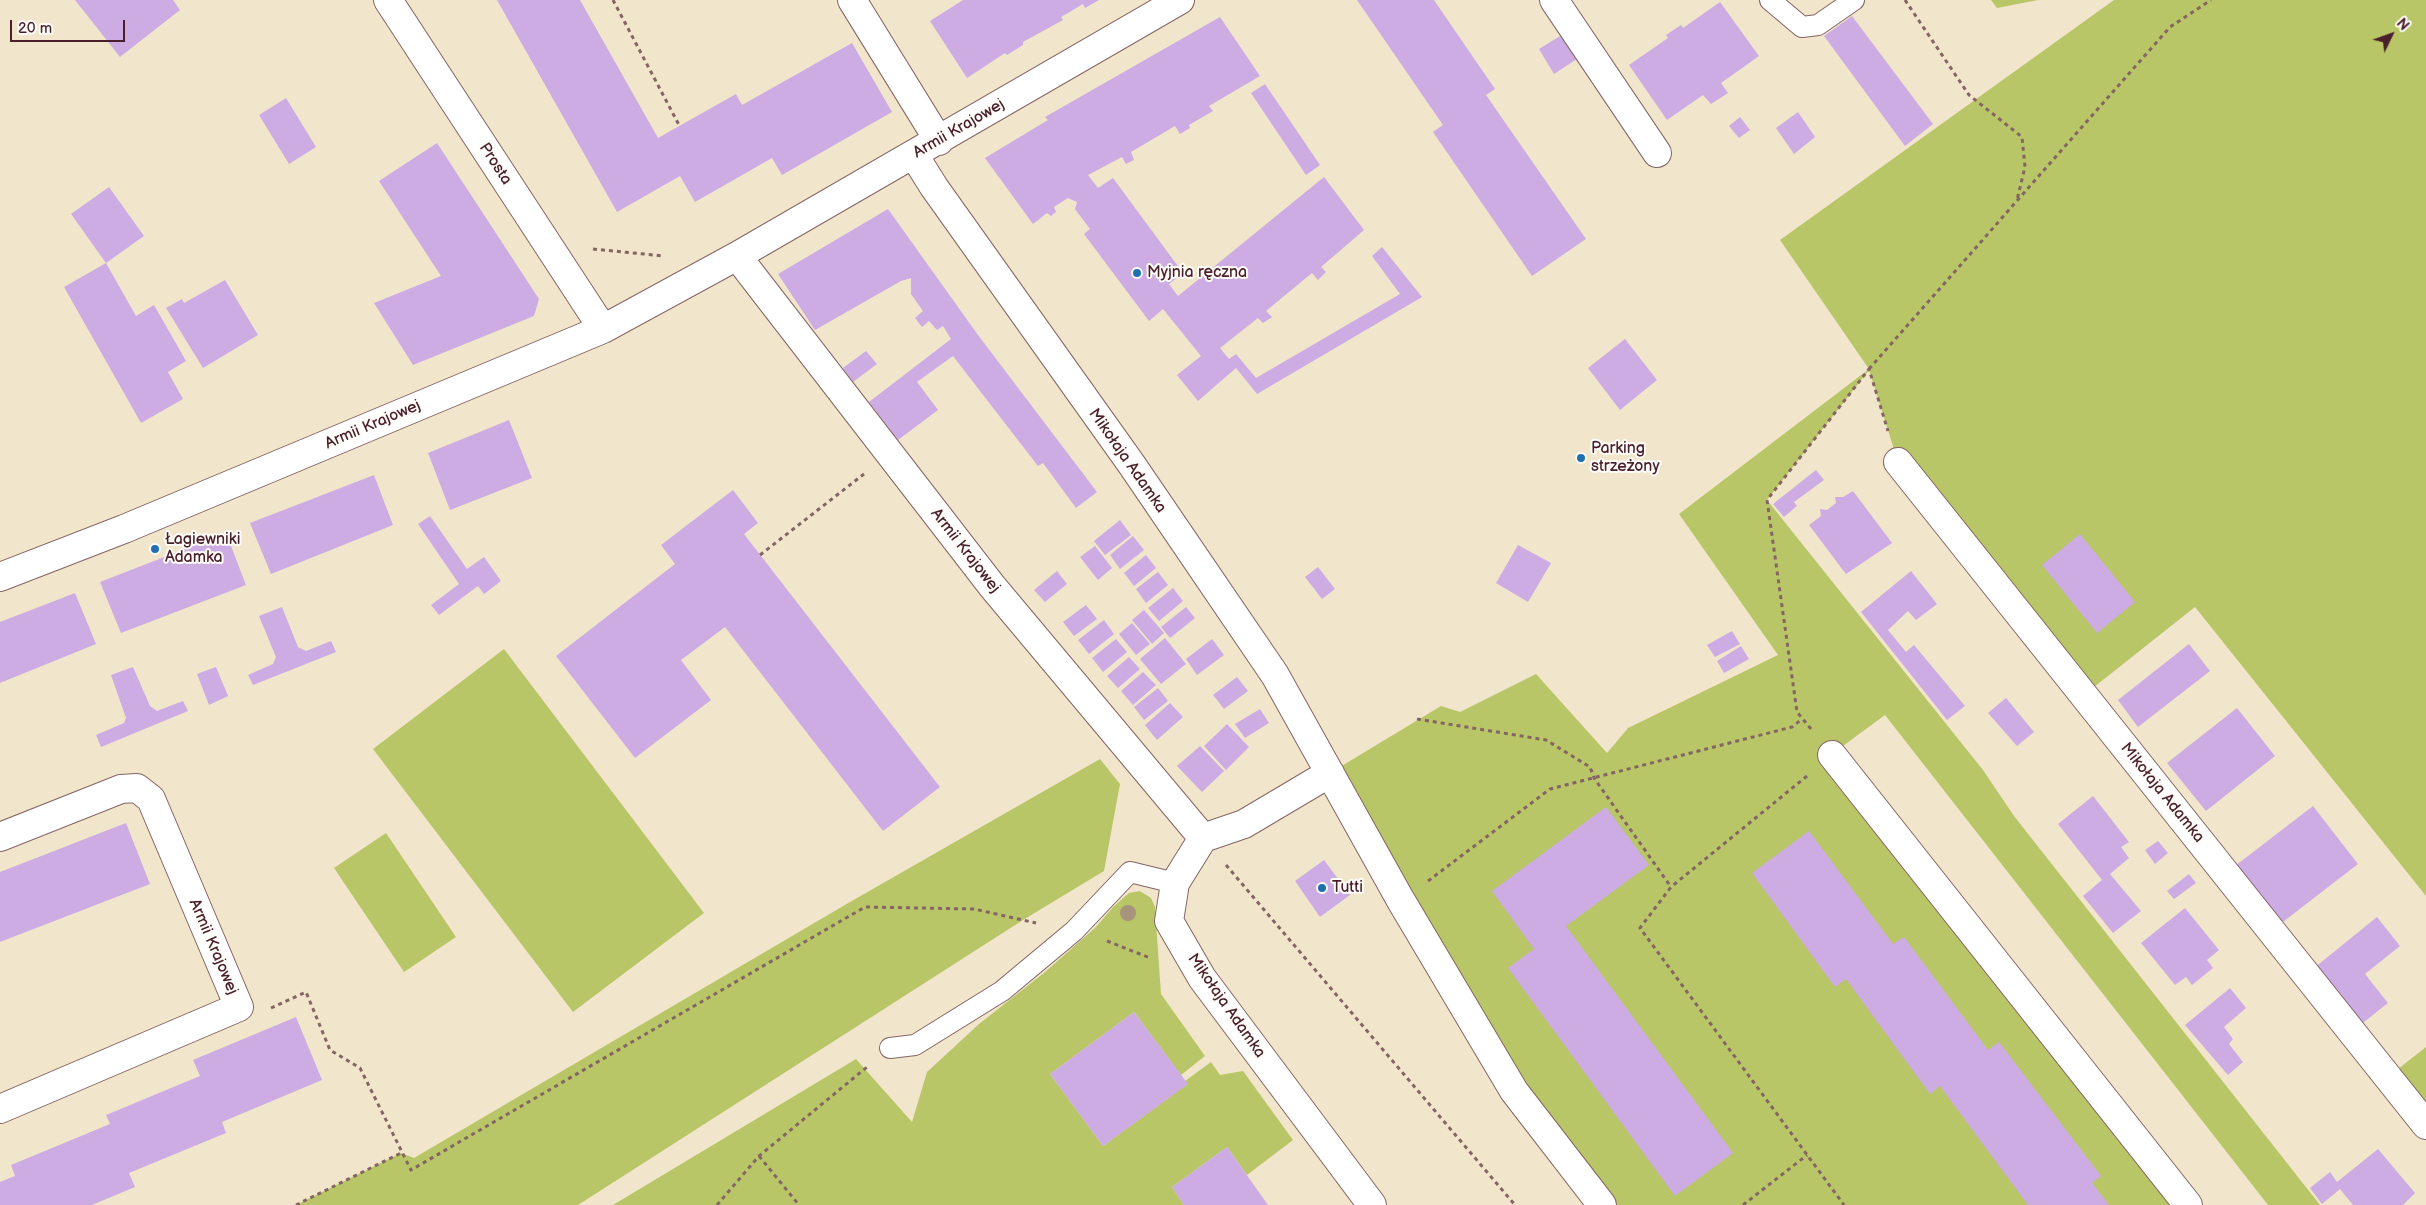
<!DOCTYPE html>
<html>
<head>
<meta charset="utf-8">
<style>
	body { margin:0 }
	#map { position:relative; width:2426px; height:1205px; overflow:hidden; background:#f1e6cc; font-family:"Balsamiq Sans",sans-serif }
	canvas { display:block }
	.north { position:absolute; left:2366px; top:10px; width:50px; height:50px; -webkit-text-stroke:4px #fdfcf7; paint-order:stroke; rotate:48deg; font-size:14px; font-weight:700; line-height:20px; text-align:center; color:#4a1f2b }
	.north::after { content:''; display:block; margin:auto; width:18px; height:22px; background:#4a1f2b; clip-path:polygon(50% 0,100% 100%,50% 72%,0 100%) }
	.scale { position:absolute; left:10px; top:20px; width:115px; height:22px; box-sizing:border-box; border:2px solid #4a1f2b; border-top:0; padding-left:6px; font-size:15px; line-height:18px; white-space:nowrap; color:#4a1f2b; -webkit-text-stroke:4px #fdfcf7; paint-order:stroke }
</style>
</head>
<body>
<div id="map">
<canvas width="2426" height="1205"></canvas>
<div class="north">N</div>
<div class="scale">20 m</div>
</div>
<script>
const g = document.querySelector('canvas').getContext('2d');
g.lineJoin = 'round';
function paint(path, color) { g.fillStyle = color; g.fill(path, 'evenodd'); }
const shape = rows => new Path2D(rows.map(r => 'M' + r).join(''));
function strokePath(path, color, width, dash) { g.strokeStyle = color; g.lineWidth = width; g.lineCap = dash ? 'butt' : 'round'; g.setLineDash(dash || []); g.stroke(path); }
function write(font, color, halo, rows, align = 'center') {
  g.font = font + ' "Balsamiq Sans",sans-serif'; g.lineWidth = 4; g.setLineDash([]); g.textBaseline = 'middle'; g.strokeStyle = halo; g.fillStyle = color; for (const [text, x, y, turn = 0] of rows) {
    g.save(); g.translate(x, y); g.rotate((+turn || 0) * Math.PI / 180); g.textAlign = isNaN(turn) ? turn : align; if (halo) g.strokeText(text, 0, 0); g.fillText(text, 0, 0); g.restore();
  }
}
paint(shape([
	[1991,0,2038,0,1997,8],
	[2114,0,2426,0,2426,896,2195,607,2084,695,1898,462,1869,370,1767,500,1983,770,2014,816,2320,1205,2268,1205,1885,715,1832,754,2188,1205,1602,1205,1330,773,1441,706,1460,712,1536,674,1607,753,1628,728,1778,655,1679,514,1869,369,1780,240],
	[504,649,704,913,573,1012,373,749],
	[1100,759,1120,784,1104,871,1023,920,578,1205,296,1205,401,1153,414,1158,850,902],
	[386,833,456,937,404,972,334,868],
	[1140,891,1151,898,1155,907,1161,994,1205,1056,1181,1075,1134,1012,1050,1074,1103,1146,1187,1084,1185,1081,1211,1062,1220,1075,1243,1071,1293,1140,1247,1175,1227,1147,1172,1187,1184,1205,613,1205,856,1059,912,1122,927,1072,979,1024,1045,972,1096,927,1113,907,1129,893],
	[2426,1047,2426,1125,2389,1076]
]), '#b9c667');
paint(shape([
	[75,0,173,0,180,10,120,57],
	[497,0,580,0,658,138,736,94,742,105,852,43,892,112,782,175,772,158,695,202,680,176,617,212],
	[963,0,1099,0,1085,8,1083,4,1061,17,1063,20,1023,42,1023,45,1007,55,1005,53,967,78,930,21],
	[1357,0,1434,0,1495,89,1486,95,1586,239,1532,276,1433,132,1443,125],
	[1720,2,1759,56,1721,83,1728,93,1711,104,1703,95,1667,120,1629,65,1668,38,1666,35,1681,25,1683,28],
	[1852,16,1933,124,1905,146,1824,36],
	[1220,17,1260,76,1209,106,1213,111,1189,125,1190,128,1180,134,1175,126,1131,152,1134,160,1126,164,1122,157,1088,175,1098,188,1113,178,1183,273,1169,284,1178,296,1324,177,1364,230,1321,267,1326,272,1318,280,1312,273,1266,311,1272,317,1263,323,1258,318,1220,348,1229,359,1236,354,1256,378,1400,294,1372,256,1382,247,1422,297,1257,394,1236,368,1198,401,1177,375,1201,356,1163,309,1149,321,1084,234,1090,229,1075,209,1077,202,1068,198,1054,207,1056,212,1051,216,1047,213,1033,224,985,158,1048,120,1045,117],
	[1565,33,1580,57,1554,74,1539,49],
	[1265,84,1320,165,1306,175,1251,93],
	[286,98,316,147,289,164,259,115],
	[1798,112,1815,137,1794,154,1776,128],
	[1740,117,1750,130,1739,138,1729,126],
	[437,143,539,299,534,316,413,365,374,303,441,276,379,181],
	[109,187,144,236,106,263,71,214],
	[888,209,978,335,1097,492,1076,508,1043,463,1038,466,953,356,917,382,938,410,898,440,869,402,951,339,943,326,937,330,929,321,922,327,915,318,923,311,911,294,911,278,901,281,815,330,778,274],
	[106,263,136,316,154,305,186,361,168,372,183,399,141,423,64,287],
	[225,280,258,335,203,368,166,308,182,299,184,303],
	[1625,339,1657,380,1620,410,1588,368],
	[866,351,877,364,853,382,843,368],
	[509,420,532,478,450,510,428,453],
	[1816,470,1824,480,1794,502,1797,506,1784,517,1773,504],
	[374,475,393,525,271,574,250,523],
	[733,490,758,523,744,534,940,787,883,831,725,627,681,660,711,700,635,758,556,656,675,564,661,545],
	[1853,491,1892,543,1846,574,1809,525,1821,516,1820,509,1827,510,1836,503,1835,497,1843,497],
	[430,516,467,569,484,557,501,581,484,594,478,586,439,615,431,605,459,584,418,524],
	[1120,520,1131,535,1105,555,1094,541],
	[226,533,246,585,121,633,100,582],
	[2080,534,2135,602,2097,633,2042,565],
	[1133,536,1144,550,1120,569,1110,555],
	[1518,545,1551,563,1528,602,1496,583],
	[1095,546,1112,568,1098,580,1080,557],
	[1146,555,1156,568,1134,586,1124,573],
	[1318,567,1335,589,1322,599,1305,577],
	[1057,571,1067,584,1045,602,1034,590],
	[1911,571,1937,604,1916,620,1908,611,1888,630,1906,652,1914,645,1965,706,1947,720,1861,612],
	[1158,572,1168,585,1146,603,1136,589],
	[1173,588,1183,601,1159,621,1148,608],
	[75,593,96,644,0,683,0,622],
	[1086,605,1097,619,1074,636,1063,622],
	[282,607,298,647,306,651,331,641,336,652,253,685,248,675,273,664,276,657,259,616],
	[1186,607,1195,618,1170,638,1161,627],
	[1144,610,1164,633,1152,644,1132,620],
	[1104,620,1114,634,1089,654,1078,640],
	[1132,623,1150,644,1136,655,1119,634],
	[1732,631,1740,644,1715,657,1707,645],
	[1165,638,1186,664,1161,684,1140,659],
	[1116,639,1127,652,1103,672,1092,658],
	[1212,639,1224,655,1197,675,1186,659],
	[2189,644,2210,671,2138,727,2118,700],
	[1741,646,1749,659,1724,673,1717,661],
	[1129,657,1140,669,1118,688,1107,676],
	[133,667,150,706,157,711,183,701,188,711,101,747,96,735,124,723,126,718,111,675],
	[216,667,228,696,209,705,197,674],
	[1143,672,1156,685,1133,705,1121,691],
	[1237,677,1248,691,1224,709,1213,695],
	[1158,688,1168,701,1144,720,1134,707],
	[2006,698,2034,732,2017,746,1988,713],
	[1170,703,1183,717,1157,740,1145,725],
	[2237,708,2275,756,2206,811,2167,763],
	[1260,709,1269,723,1245,738,1235,724],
	[1227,724,1249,747,1226,770,1204,746],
	[1200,746,1224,771,1202,792,1177,766],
	[2093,796,2129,842,2121,847,2129,858,2110,874,2141,911,2113,933,2083,896,2102,880,2058,824],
	[2313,806,2358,864,2279,925,2235,866],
	[1606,807,1649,865,1566,926,1733,1153,1675,1196,1508,968,1534,949,1492,891],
	[126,823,150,884,0,942,0,872],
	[1809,831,1893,944,1904,937,1988,1050,1999,1042,2101,1176,2092,1183,2109,1205,2028,1205,1940,1086,1930,1094,1846,979,1835,987,1752,873],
	[2158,841,2168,853,2155,864,2145,850],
	[1324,860,1350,895,1320,917,1295,881],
	[2189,874,2196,883,2174,899,2167,891],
	[2185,908,2219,950,2207,960,2213,968,2192,985,2186,977,2175,985,2141,943],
	[2377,917,2400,946,2365,974,2388,1003,2359,1026,2314,968],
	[2230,988,2246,1008,2224,1027,2233,1039,2229,1044,2243,1062,2228,1075,2185,1025],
	[1134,1012,1188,1084,1103,1146,1050,1074],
	[296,1017,322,1080,222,1122,226,1133,129,1173,135,1187,92,1205,0,1205,0,1182,15,1176,11,1165,110,1124,106,1115,200,1076,193,1060],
	[1227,1147,1268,1205,1184,1205,1172,1187],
	[2378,1149,2415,1193,2403,1205,2353,1205,2340,1189,2322,1204,2310,1188,2330,1172,2337,1182]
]), '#cdabe3');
const lane = shape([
	[1770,0,1802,27,1818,25,1854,0],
	[890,1048,915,1045,1002,991,1074,931,1130,872,1175,883]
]);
const street = shape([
	[388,0,603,329],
	[852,0,939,141],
	[1554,0,1657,153],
	[914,155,934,187,1132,465,1275,675,1400,899,1514,1091,1602,1205],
	[737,256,992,586,1203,838],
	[1898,462,2426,1125],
	[0,577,124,529,603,329,737,256,1180,0],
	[1832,755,2188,1205],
	[1330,773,1244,824,1203,838,1175,883,1169,921,1202,978,1372,1205],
	[0,837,121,789,137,788,151,799,239,1007,0,1109]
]);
strokePath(lane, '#846563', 22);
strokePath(street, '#846563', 30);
strokePath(shape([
	[613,0,679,125],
	[1905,0,1969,95,2022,137,2025,167,2017,200],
	[593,249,664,256],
	[1869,369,2170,27,2211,0],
	[760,555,864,474],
	[1417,719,1546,740,1590,767,1594,778,1671,887],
	[1811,729,1797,712,1767,500,1869,369,1888,431],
	[1807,776,1671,887,1640,928,1844,1205],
	[1226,865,1515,1205],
	[1428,881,1550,789,1792,727,1802,719],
	[1107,941,1150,958],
	[271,1008,306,992,330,1050,360,1068,411,1170,865,907,974,909,1036,923],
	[759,1156,799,1205],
	[296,1205,401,1153],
	[717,1205,759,1156,867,1067],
	[1743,1205,1807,1155]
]), '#846563', 3, [4, 4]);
strokePath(lane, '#fff', 20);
strokePath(street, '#fff', 28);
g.fillStyle = '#a7947d';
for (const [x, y] of [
	[1128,913]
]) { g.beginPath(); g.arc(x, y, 8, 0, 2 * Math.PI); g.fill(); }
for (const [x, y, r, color] of [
	[1137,273,5,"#1f6fb2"],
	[1581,458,5,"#1f6fb2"],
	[155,549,5,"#1f6fb2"],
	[1322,888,5,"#1f6fb2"]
]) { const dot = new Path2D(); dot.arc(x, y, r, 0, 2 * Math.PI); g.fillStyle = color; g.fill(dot); strokePath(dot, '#fdfcf7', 2); }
write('16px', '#4a1f2b', '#fdfcf7', [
	["Armii Krajowej",959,129,-30],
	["Prosta",495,164,57],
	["Armii Krajowej",373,425,-23],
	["Mikołaja Adamka",1127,461,55],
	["Armii Krajowej",965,551,52],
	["Mikołaja Adamka",2162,793,51],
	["Armii Krajowej",213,947,67],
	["Mikołaja Adamka",1226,1006,55]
]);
write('16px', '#4a1f2b', '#fdfcf7', [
	["Myjnia ręczna",1147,273],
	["Parking",1591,449],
	["strzeżony",1591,467],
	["Łagiewniki",165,540],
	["Adamka",165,558],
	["Tutti",1332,888]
], 'left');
</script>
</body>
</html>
